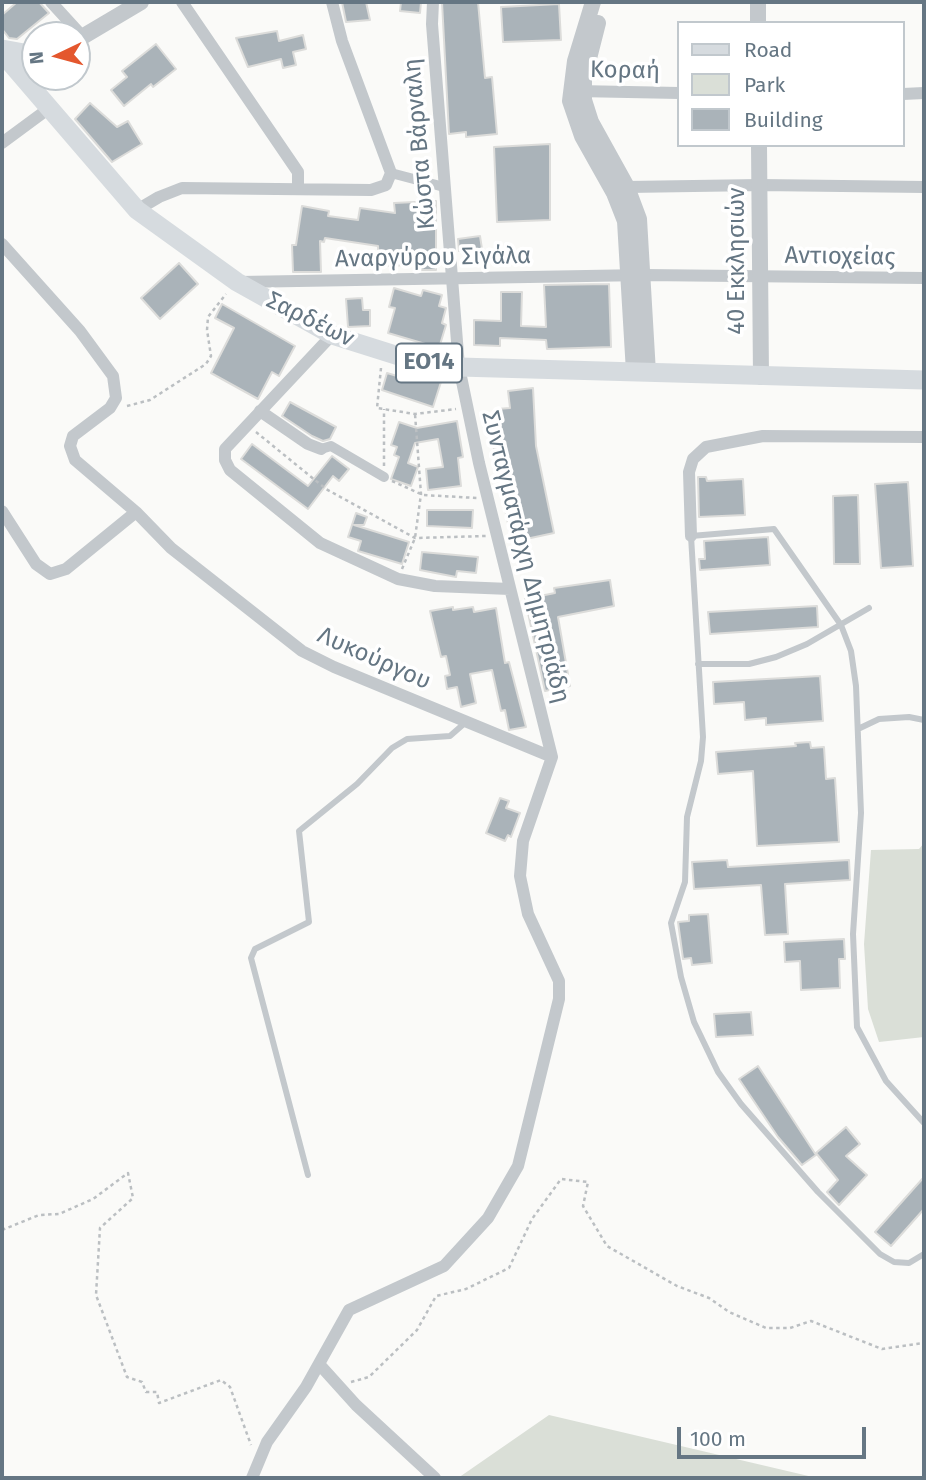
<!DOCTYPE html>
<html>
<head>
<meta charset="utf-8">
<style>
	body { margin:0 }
	#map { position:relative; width:926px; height:1480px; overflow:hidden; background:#fafaf8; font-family:"Fira Sans",sans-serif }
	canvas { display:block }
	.frame { position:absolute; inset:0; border:4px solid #657683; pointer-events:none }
	.legend { position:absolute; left:677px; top:21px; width:228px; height:126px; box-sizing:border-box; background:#fff; border:2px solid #c1c8cd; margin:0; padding:9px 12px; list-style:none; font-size:21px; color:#657683 }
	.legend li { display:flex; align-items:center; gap:14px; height:35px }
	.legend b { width:35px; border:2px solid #c1c8cd }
	.north { position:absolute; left:21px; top:21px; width:70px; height:70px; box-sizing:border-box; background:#fff; border:2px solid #c1c8cd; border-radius:50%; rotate:265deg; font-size:19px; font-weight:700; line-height:28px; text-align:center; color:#657683 }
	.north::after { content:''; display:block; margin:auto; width:24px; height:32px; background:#e4572e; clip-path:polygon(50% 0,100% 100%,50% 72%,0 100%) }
	.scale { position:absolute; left:677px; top:1427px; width:189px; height:32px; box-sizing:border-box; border:4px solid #657683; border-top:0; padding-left:9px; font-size:21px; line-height:24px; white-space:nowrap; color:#657683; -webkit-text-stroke:5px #fff; paint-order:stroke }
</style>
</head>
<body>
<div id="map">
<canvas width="926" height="1480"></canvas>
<div class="frame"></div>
<ul class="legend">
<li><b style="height:9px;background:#d6dbdf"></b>Road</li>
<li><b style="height:19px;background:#dadfd7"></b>Park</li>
<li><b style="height:19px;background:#aab3b9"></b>Building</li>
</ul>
<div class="north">N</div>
<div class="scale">100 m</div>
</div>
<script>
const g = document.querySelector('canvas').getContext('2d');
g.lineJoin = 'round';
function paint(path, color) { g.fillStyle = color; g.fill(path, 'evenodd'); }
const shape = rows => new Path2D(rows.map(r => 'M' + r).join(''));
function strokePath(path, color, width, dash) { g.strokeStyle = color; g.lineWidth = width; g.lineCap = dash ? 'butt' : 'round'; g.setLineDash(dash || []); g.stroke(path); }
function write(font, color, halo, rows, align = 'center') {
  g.font = font + ' "Fira Sans",sans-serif'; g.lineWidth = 7; g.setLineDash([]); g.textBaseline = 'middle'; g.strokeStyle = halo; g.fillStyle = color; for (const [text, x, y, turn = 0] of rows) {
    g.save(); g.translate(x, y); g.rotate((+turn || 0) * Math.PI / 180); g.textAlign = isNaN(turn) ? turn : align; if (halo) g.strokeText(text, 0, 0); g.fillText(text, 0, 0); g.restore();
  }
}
paint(shape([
	[924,843,924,1037,879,1042,868,1009,864,944,871,850,919,849],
	[549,1415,817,1478,458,1478]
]), '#dadfd7');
const building = shape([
	[17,2,39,2,49,13,17,39,9,38,2,29,2,15,17,2],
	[342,2,366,2,370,20,346,22,342,2],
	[401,2,421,2,420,13,400,11,401,2],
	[442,2,478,2,485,78,492,77,497,134,466,137,466,132,449,134,442,2],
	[559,4,561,40,503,42,501,7,559,4],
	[277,31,279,41,303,35,306,49,293,52,296,65,283,68,281,59,248,67,236,38,277,31],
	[156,44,176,69,153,87,151,84,124,106,111,90,127,77,122,71,156,44],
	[90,103,117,127,128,121,142,144,112,162,75,119,90,103],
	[550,144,550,220,497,222,494,147,550,144],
	[436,201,436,270,413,270,413,265,379,266,378,246,325,238,324,242,320,241,321,272,293,272,292,245,296,245,302,206,329,211,328,216,358,220,360,208,395,213,394,203,436,201],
	[480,236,482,249,459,251,458,239,480,236],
	[179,263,198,284,160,319,141,298,179,263],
	[609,284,611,347,547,349,546,340,500,338,500,346,474,345,474,320,501,321,501,292,522,292,521,326,546,327,544,285,609,284],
	[394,288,421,296,423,290,442,295,439,306,446,308,442,323,446,325,439,348,388,333,395,308,389,307,394,288],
	[362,298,363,310,370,310,370,326,348,327,346,299,362,298],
	[222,304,295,346,279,376,272,372,258,399,211,373,234,328,215,318,222,304],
	[409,372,441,382,433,407,382,390,387,373,407,379,409,372],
	[533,388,536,446,554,533,512,542,505,509,518,507,506,448,494,449,492,434,499,434,497,409,510,408,508,391,533,388],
	[290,402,336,427,330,439,323,441,312,436,282,416,290,402],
	[457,421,463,457,458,458,461,486,428,490,426,469,443,467,438,439,415,443,408,463,418,467,411,486,391,479,399,457,394,455,397,447,391,445,399,422,417,428,457,421],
	[252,444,308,486,332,456,349,469,339,481,333,476,308,509,241,459,252,444],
	[698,477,706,477,707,481,743,479,745,515,699,517,698,477],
	[908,482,913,566,881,568,875,484,908,482],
	[858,495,860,564,834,564,833,496,858,495],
	[427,510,473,510,472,528,427,526,427,510],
	[356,513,367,517,364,525,354,525,409,542,402,564,358,551,361,541,348,537,356,513],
	[768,537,770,565,700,570,699,559,705,559,704,541,768,537],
	[422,552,478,557,476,573,457,571,456,577,420,570,422,552],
	[610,580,614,606,558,617,570,686,545,691,525,599,555,593,554,588,610,580],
	[817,606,818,627,710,634,708,612,817,606],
	[453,607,453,610,473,607,474,612,496,608,505,663,509,662,526,727,509,730,505,710,501,711,492,670,470,674,476,703,461,707,457,687,447,689,445,676,450,675,446,656,441,657,430,611,453,607],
	[820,676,823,721,766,725,766,718,745,720,744,702,714,704,713,682,820,676],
	[810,742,811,748,824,747,826,779,835,778,839,842,757,846,753,771,718,774,716,752,796,746,795,743,810,742],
	[500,798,509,801,506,808,520,813,511,837,508,835,505,841,486,833,500,798],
	[727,860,728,867,849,860,850,880,785,884,788,934,765,935,761,885,694,889,692,862,727,860],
	[708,914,712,963,692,965,691,958,683,959,678,922,689,921,689,915,708,914],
	[844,939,845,959,839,959,840,988,801,990,800,961,785,962,784,942,844,939],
	[751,1012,753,1035,716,1037,714,1014,751,1012],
	[758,1066,816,1155,802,1165,778,1137,739,1079,758,1066],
	[846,1127,860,1144,846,1156,867,1175,839,1205,827,1192,838,1180,816,1153,846,1127],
	[924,1177,924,1209,891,1246,875,1232,924,1177]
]);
paint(building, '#aab3b9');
strokePath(building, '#dcdcda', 2);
strokePath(shape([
	[381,368,377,408,415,414,456,409],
	[127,406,150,400,206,364,211,356,207,330,208,317,226,294],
	[256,432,326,489,415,538,486,536],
	[384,466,384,409],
	[392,481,423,495,477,498],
	[402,569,415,538,421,494,415,414],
	[2,1230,39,1215,59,1214,93,1199,128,1173,133,1198,100,1228,96,1295,127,1377,142,1382,146,1392,157,1392,159,1403,221,1380,230,1387,251,1445],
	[351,1382,369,1377,417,1330,436,1296,466,1289,509,1268,532,1219,561,1179,588,1182,583,1206,607,1246,677,1286,709,1298,729,1312,766,1328,790,1328,811,1321,882,1349,924,1343]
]), '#bbbfc2', 2.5, [3.5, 3.5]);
strokePath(shape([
	[698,664,749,664,776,657,807,644,869,608],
	[858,729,879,719,909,717,924,720],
	[924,1123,886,1081,857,1027,853,934,861,813,856,686,851,651,841,625,774,529,691,536,703,737,701,761,687,817,685,882,671,923,681,977,694,1022,718,1072,741,1104,818,1192,880,1254,894,1262,909,1263,924,1254],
	[308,1175,251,958,255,949,309,922,299,831,357,784,392,748,407,739,450,736,466,722]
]), '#c3c8cc', 6);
strokePath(shape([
	[391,173,444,187],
	[321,449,331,446,384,477]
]), '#c3c8cc', 10);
strokePath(shape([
	[51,2,83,37],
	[182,2,298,172,298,188],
	[433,2,432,24,459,367,479,463,552,757],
	[577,91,679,93],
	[903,94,924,93],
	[2,143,48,109],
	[621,190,627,187,760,185,924,187],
	[137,210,159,197,182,188,371,190,386,185,391,173,342,41,332,2],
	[2,244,80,331,113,376,116,398,110,408,73,436,70,446,75,460,136,512,171,548,302,651,334,667,552,757],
	[240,282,644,275,924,278],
	[332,335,225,449,225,460,230,470,320,543,398,579,435,586,510,589],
	[260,411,308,444,321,449],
	[2,511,36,564,50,574,66,569,136,512],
	[691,536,689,472,693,459,706,447,763,436,924,437],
	[319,1364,356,1405,435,1478],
	[252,1478,267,1442,306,1387,349,1310,444,1266,488,1218,518,1166,559,999,559,981,528,914,520,876,523,841,552,757]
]), '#c3c8cc', 12);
strokePath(shape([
	[593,2,575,61,570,101,582,136,614,193,625,221,634,372],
	[758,2,758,23],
	[598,23,584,78,584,100,591,122,627,187,639,219,648,373],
	[77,40,141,2],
	[759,145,761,377]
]), '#c3c8cc', 16);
strokePath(shape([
	[2,49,35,55],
	[2,53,137,210,237,282,332,335,405,358,459,367,924,380]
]), '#d6dbdf', 19);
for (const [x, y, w] of [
	[429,363,66]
]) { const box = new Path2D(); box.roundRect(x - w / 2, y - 19.5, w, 39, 5); g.fillStyle = '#fff'; g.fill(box); strokePath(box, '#657683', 2); }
write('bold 23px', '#657683', null, [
	["ΕΟ14",429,363]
]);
write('24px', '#657683', '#fff', [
	["Κοραή",625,71,1],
	["Κώστα Βάρναλη",420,144,-95],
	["Αντιοχείας",840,257,1],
	["Αναργύρου Σιγάλα",433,258,-1],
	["40 Εκκλησιών",737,261,-90],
	["Σαρδέων",310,320,26],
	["Συνταγματάρχη Δημητριάδη",525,557,76],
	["Λυκούργου",374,659,24]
]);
</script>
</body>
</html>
